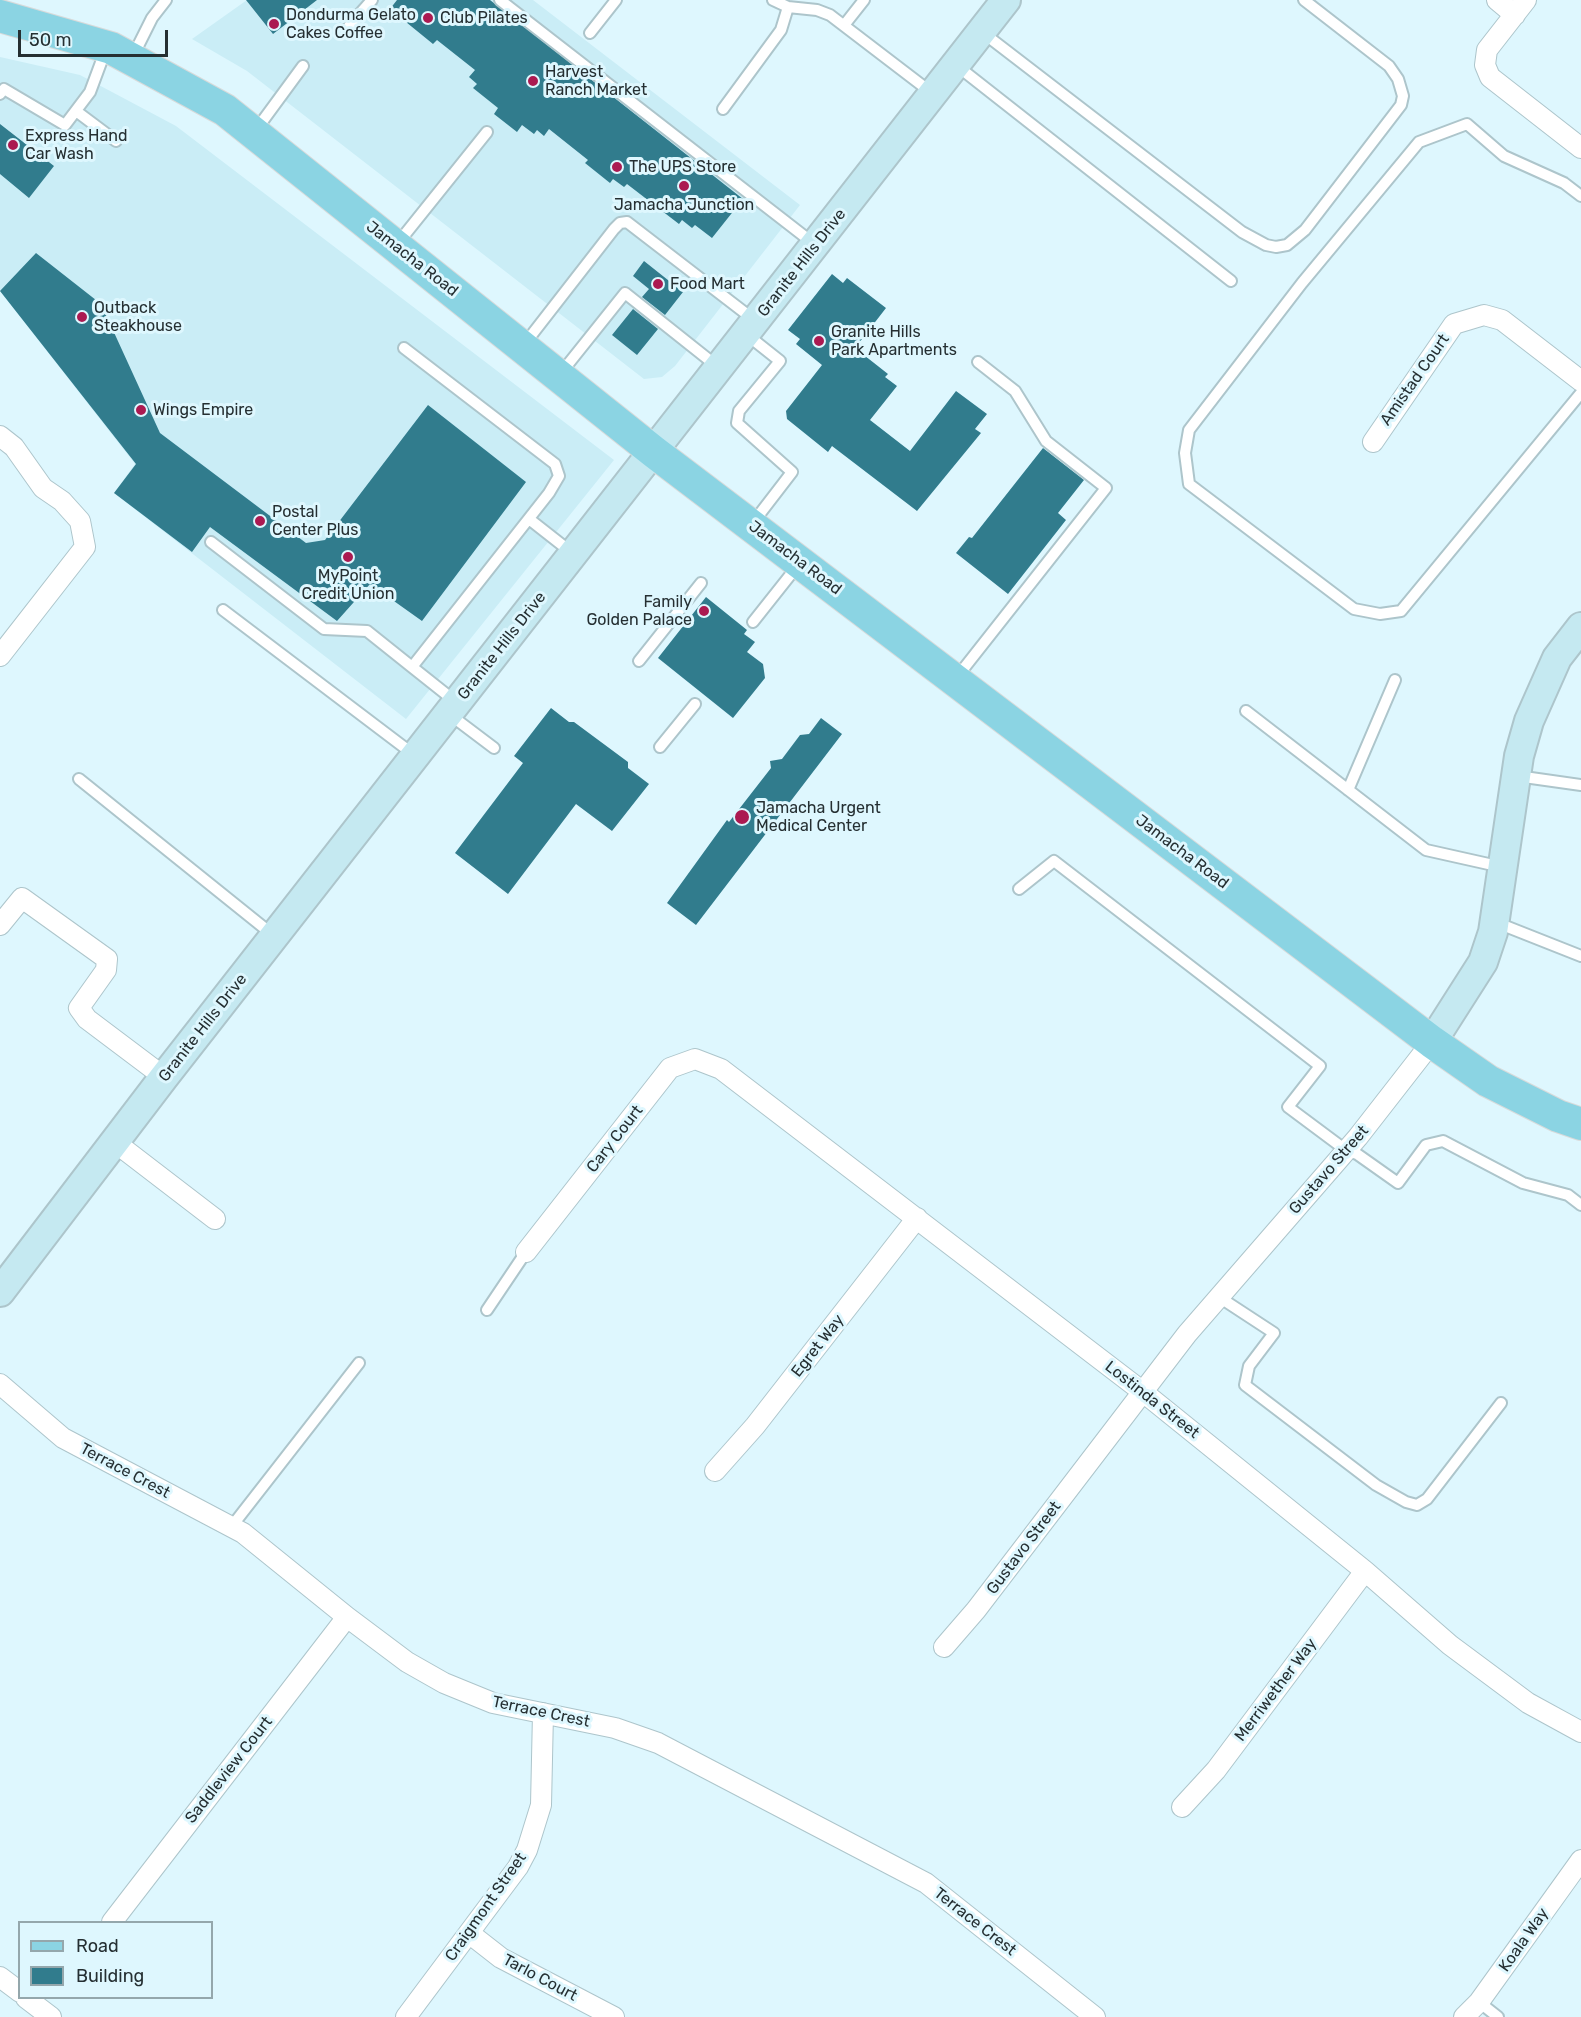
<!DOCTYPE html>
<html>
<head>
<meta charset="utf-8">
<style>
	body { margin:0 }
	#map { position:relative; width:1581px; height:2017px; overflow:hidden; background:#def7fe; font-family:Rubik,sans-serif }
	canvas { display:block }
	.legend { position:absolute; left:18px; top:1921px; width:195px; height:78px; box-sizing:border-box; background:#def7fe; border:2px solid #94a7ac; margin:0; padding:8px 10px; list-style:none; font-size:18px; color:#252f32 }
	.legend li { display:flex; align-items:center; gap:12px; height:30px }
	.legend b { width:30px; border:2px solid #94a7ac }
	.scale { position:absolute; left:18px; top:30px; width:150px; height:27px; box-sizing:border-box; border:3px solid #252f32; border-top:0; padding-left:8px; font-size:18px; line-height:21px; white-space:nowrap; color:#252f32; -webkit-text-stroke:4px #def7fe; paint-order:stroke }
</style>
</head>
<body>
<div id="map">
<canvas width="1581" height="2017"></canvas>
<ul class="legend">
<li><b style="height:8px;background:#8bd4e3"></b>Road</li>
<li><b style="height:16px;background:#317c8d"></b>Building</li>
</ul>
<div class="scale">50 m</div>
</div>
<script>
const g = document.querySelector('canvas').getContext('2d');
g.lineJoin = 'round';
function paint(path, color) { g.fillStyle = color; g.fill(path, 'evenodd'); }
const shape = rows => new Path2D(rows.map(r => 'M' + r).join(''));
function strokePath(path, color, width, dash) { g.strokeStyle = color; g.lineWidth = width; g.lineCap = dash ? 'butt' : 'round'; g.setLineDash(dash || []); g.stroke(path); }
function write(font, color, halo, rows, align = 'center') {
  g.font = font + ' Rubik,sans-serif'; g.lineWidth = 6; g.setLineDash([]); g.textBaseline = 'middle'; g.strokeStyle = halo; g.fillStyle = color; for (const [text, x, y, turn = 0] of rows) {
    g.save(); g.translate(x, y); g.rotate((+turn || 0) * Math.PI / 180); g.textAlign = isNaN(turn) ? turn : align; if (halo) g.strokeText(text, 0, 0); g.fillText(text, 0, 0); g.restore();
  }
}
paint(shape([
	[247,0,533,0,800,205,675,366,662,377,644,379,247,71,192,39],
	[0,57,80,75,176,126,614,460,406,719,114,493,135,464,0,291]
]), '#caedf6');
paint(shape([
	[246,0,317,0,273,34],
	[397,0,490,0,743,199,712,238,695,225,692,228,682,220,679,224,627,184,624,187,613,179,610,183,585,163,588,160,549,129,544,136,537,130,534,134,522,125,517,132,494,114,498,108,473,88,477,84,469,77,475,70,437,40,433,44,390,9],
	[0,124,54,166,29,198,0,174],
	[36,253,101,304,160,433,306,543,325,540,428,405,526,482,422,621,370,584,337,621,210,527,192,552,114,493,136,464,0,291],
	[644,261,683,292,665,315,642,297,649,289,633,276],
	[832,274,843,283,847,278,886,308,855,348,888,374,885,377,897,386,870,420,910,451,956,391,987,414,975,429,981,433,917,511,832,446,828,452,787,419,786,411,822,365,796,344,800,339,788,330],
	[633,309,658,329,637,355,612,335],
	[1043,448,1084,480,1058,513,1066,520,1008,594,956,553,969,537,972,538],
	[706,597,747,630,744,634,755,642,747,652,763,664,765,678,733,718,658,658],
	[551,708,569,722,574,722,628,762,628,768,649,784,612,831,576,804,508,894,455,853,523,763,514,756],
	[821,718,842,734,696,925,667,903,727,820,729,822,771,768,770,761,782,759,800,735,809,734]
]), '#317c8d');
const lane = shape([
	[500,0,813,243],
	[773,0,788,7,817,10,830,15,932,93],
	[845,24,864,0],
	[349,26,372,0],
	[982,32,1242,232,1266,245,1276,247,1287,245,1305,230,1401,105,1403,96,1398,79,1389,66,1304,0],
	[590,33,616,0],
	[133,56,152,18,166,0],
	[956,65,1231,281],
	[0,94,4,89,65,125,90,92,106,49],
	[723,109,781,30,788,7],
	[76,111,116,141],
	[256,130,303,66],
	[1581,196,1564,183,1504,156,1467,124,1419,142,1302,283,1189,430,1185,453,1189,484,1354,609,1380,614,1401,611,1581,393],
	[398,243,487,132],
	[746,334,780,361,739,411,737,423,792,472,752,524],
	[523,346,614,229,620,223,627,222,753,319],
	[561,373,625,293,718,367],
	[529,519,571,552],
	[211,542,324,629,367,631,412,667,549,493,559,476,555,464,404,348],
	[223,610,413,754],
	[753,622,799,564],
	[639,661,701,583],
	[412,667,456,702],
	[957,677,1106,488,1046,441,1015,391,978,362],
	[1246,711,1426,850,1502,867],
	[449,714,494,748],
	[660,747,695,704],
	[1517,776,1581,785],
	[79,779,273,935],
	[1348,790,1395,680],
	[1019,889,1054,861,1320,1066,1288,1107,1347,1151,1357,1154,1398,1183,1426,1145,1443,1141,1523,1183,1568,1195,1581,1205],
	[1495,922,1581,956],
	[1219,1297,1274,1333,1249,1366,1245,1385,1376,1485,1406,1502,1417,1505,1427,1499,1501,1403],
	[487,1310,526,1252],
	[232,1526,359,1363],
	[1479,2002,1498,2017]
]);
const street = shape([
	[1497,0,1515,15],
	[1526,0,1487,50,1485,65,1490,77,1581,148],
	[0,436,14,447,43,488,62,501,80,521,85,547,0,656],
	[1373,442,1454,324,1484,315,1502,320,1581,381],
	[0,925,22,898,107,959,106,970,79,1008,87,1019,164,1077],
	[116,1143,215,1219],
	[526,1252,670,1068,695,1059,721,1069,1143,1392,1365,1571,1450,1645,1528,1703,1581,1732],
	[0,1384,63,1438,243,1533,347,1617,407,1662,444,1683,493,1703,615,1728,658,1743,926,1883,1095,2017],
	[715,1471,755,1426,917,1218],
	[944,1647,976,1610,1187,1334,1358,1137,1432,1042],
	[1182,1807,1216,1770,1365,1571],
	[112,1922,347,1617],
	[469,1933,501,1958,614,2017],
	[0,1977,20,1992],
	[26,1998,51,2017],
	[406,2017,518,1867,527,1850,541,1805,543,1713],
	[1464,2017,1479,2002,1581,1860]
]);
const secondary = shape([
	[1432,1042,1483,962,1493,932,1519,756,1529,721,1557,658,1581,627],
	[0,1292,164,1077,1006,0]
]);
const primary = shape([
	[0,16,111,48,225,110,654,452,1432,1042,1488,1081,1558,1116,1581,1124]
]);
strokePath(lane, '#adc5cb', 14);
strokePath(street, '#adc5cb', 22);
strokePath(secondary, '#adc5cb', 32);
strokePath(primary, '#d8dada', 34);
strokePath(lane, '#fff', 10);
strokePath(street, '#fff', 20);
strokePath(secondary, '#c5e9f1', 28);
strokePath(primary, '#8bd4e3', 32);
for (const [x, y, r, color] of [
	[428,18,6,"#ab1a51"],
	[274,24,6,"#ab1a51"],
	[533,81,6,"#ab1a51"],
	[13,145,6,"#ab1a51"],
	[617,167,6,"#ab1a51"],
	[684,186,6,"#ab1a51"],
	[658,284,6,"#ab1a51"],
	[82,317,6,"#ab1a51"],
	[819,341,6,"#ab1a51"],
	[141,410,6,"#ab1a51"],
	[260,521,6,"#ab1a51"],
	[348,557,6,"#ab1a51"],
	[704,611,6,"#ab1a51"],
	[742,817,8,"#ab1a51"]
]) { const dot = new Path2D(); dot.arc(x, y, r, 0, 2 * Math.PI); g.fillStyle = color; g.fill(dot); strokePath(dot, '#def7fe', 2); }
write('16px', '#252f32', '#def7fe', [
	["Dondurma Gelato",286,15],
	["Cakes Coffee",286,33],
	["Club Pilates",440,18],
	["Harvest",545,72],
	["Ranch Market",545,90],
	["Express Hand",25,136],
	["Car Wash",25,154],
	["The UPS Store",629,167],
	["Jamacha Junction",684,205,"center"],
	["Food Mart",670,284],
	["Outback",94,308],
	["Steakhouse",94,326],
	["Granite Hills",831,332],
	["Park Apartments",831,350],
	["Wings Empire",153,410],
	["Postal",272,512],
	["Center Plus",272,530],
	["MyPoint",348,576,"center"],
	["Credit Union",348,594,"center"],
	["Family",692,602,"right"],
	["Golden Palace",692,620,"right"],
	["Jamacha Urgent",756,808],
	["Medical Center",756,826]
], 'left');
write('16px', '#252f32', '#def7fe', [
	["Jamacha Road",412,259,38],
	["Granite Hills Drive",802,263,-52],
	["Amistad Court",1415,380,-55],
	["Jamacha Road",795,558,37],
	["Granite Hills Drive",502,646,-52],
	["Jamacha Road",1182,852,37],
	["Granite Hills Drive",203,1028,-52],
	["Cary Court",615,1139,-52],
	["Gustavo Street",1329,1170,-49],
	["Egret Way",818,1346,-52],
	["Lostinda Street",1152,1400,38],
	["Terrace Crest",125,1471,28],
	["Gustavo Street",1024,1548,-53],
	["Merriwether Way",1276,1690,-53],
	["Terrace Crest",541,1712,12],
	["Saddleview Court",229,1770,-52],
	["Craigmont Street",486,1907,-55],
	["Terrace Crest",975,1922,38],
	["Koala Way",1524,1940,-55],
	["Tarlo Court",540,1978,28]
]);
</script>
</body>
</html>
